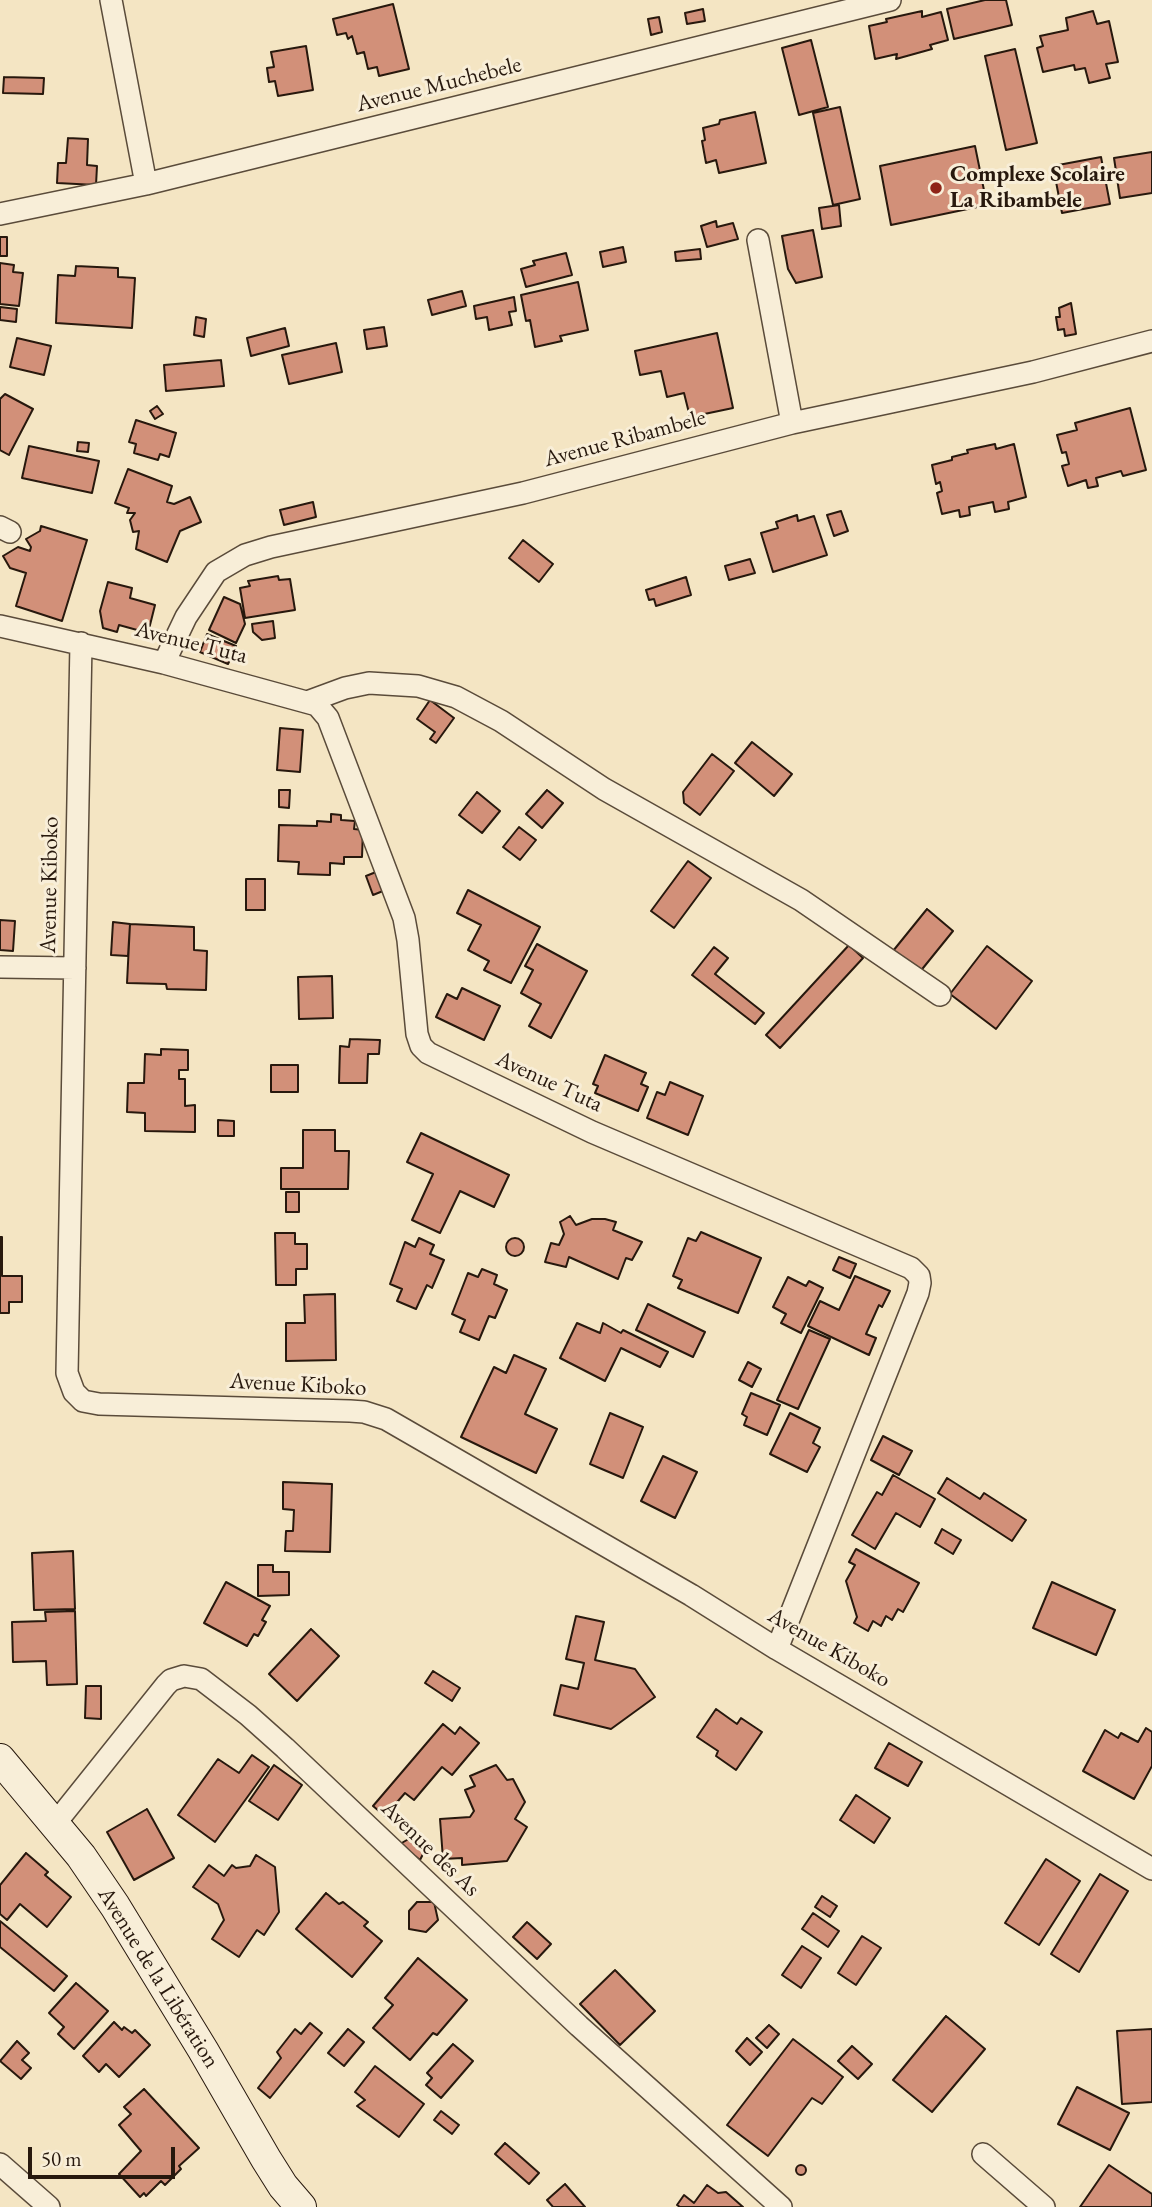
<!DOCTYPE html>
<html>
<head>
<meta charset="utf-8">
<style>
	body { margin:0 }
	#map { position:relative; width:1152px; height:2207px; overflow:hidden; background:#f4e5c3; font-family:"EB Garamond",serif }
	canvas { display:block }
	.scale { position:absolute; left:28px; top:2147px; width:147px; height:32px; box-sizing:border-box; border:4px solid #27180d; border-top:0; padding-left:9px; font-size:21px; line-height:24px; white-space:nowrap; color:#27180d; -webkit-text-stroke:5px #f8eed8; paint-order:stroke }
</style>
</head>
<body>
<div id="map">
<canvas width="1152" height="2207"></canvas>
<div class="scale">50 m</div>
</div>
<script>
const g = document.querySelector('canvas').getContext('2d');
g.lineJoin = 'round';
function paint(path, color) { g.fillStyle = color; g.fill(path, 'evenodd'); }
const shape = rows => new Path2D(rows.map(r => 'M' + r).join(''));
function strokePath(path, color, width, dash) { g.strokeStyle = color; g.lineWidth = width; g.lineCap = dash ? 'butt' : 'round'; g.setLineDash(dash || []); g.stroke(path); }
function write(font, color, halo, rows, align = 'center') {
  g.font = font + ' "EB Garamond",serif'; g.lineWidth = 6; g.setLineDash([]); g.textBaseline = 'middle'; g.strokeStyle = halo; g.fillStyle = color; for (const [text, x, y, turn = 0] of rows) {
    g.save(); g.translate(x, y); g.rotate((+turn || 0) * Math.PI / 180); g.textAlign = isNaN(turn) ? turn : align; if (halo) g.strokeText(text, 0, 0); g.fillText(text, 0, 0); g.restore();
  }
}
const building = shape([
	[985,0,1006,0,1012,25,954,39,947,9,985,0],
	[393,4,409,69,379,76,377,67,368,69,364,52,357,54,352,36,348,39,346,33,337,35,333,19,393,4],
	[703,9,705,21,687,24,685,13,703,9],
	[922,11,922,17,941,12,948,40,930,45,932,49,896,59,897,54,875,59,869,26,887,22,886,19,922,11],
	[1093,11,1097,24,1109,21,1118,62,1106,64,1110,78,1089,83,1085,68,1075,70,1074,65,1043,72,1037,48,1043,46,1040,36,1068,30,1066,18,1093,11],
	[659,17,662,32,651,35,648,19,659,17],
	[811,40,828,107,799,115,782,48,811,40],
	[306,46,313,90,278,96,275,81,269,82,267,68,274,67,271,52,306,46],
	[1015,49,1037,143,1006,150,985,56,1015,49],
	[4,77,44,78,43,94,3,93,4,77],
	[840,107,860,199,833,205,813,113,840,107],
	[755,112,766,163,719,173,716,160,706,163,702,141,705,140,703,128,719,124,720,120,755,112],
	[68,138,88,139,87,165,97,166,96,185,57,183,58,163,66,163,68,138],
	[975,146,987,205,891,225,880,166,975,146],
	[1152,152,1152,193,1120,198,1114,158,1152,152],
	[1101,157,1110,204,1062,213,1053,166,1101,157],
	[839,205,841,226,822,229,819,208,839,205],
	[716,221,717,227,733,223,738,239,707,247,701,226,716,221],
	[813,230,822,277,796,283,788,269,782,236,813,230],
	[0,237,7,237,7,256,0,256,0,237],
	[623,247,626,262,603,267,600,252,623,247],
	[700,249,701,259,676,261,675,252,700,249],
	[566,253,572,275,526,287,521,269,535,265,533,261,566,253],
	[0,263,14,265,13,272,23,273,19,306,0,304,0,263],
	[76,266,118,268,118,277,135,278,132,328,56,323,58,275,75,276,76,266],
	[578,282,588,330,560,336,562,341,535,347,530,320,526,321,521,295,578,282],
	[462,291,466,306,432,315,428,300,462,291],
	[514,297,516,311,509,312,512,325,489,330,487,317,476,319,474,306,514,297],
	[1071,303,1076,334,1065,336,1064,329,1058,330,1056,317,1060,317,1059,308,1071,303],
	[0,307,17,309,16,322,0,320,0,307],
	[196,317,206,319,204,337,194,335,196,317],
	[384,327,387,346,367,349,364,330,384,327],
	[285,328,289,346,251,356,247,338,285,328],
	[717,333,733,408,690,417,684,393,667,397,661,371,640,375,635,351,717,333],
	[17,338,51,346,44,375,10,367,17,338],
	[336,343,342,372,289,384,282,355,336,343],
	[221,360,224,386,166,391,164,365,221,360],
	[5,394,33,409,9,455,0,450,0,399,5,394],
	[157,406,163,414,155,419,150,411,157,406],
	[1130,408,1146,470,1123,476,1121,471,1096,478,1098,486,1088,488,1086,480,1068,486,1062,466,1069,464,1066,452,1062,453,1057,435,1077,430,1075,423,1130,408],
	[136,420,176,433,169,457,160,454,158,460,134,453,136,444,129,442,136,420],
	[78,442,89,443,88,452,77,451,78,442],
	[995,444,996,449,1014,444,1026,497,1008,502,1009,509,995,512,993,502,969,507,970,515,960,517,959,510,942,514,937,493,942,491,940,482,936,484,932,465,952,460,952,457,968,453,967,450,995,444],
	[29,446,99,461,92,493,22,478,29,446],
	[128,469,172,486,167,502,174,504,190,497,201,522,180,531,167,562,136,549,139,531,133,532,130,520,135,513,127,513,129,508,115,503,128,469],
	[313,502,316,517,284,525,280,510,313,502],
	[841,511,848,531,834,536,827,515,841,511],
	[797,515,798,521,814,516,827,555,773,572,761,533,778,528,776,522,797,515],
	[41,526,87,540,62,621,16,606,26,573,10,568,3,556,18,547,30,551,31,547,26,539,40,531,41,526],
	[523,540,553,564,539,582,509,558,523,540],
	[750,559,755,573,729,580,725,566,750,559],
	[278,576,279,580,290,579,295,610,245,618,240,588,250,586,248,581,278,576],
	[686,577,691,595,656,606,654,599,649,600,646,590,686,577],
	[108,582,132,588,130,598,155,605,148,633,119,625,117,632,103,628,100,611,108,582],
	[224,597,240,604,245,624,236,643,209,630,224,597],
	[273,621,275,638,262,640,253,632,252,624,273,621],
	[207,634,236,646,228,664,200,652,207,634],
	[430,700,454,718,436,743,430,739,435,732,417,719,430,700],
	[280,728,303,730,300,772,277,770,280,728],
	[752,742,792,774,774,796,735,763,752,742],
	[712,754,734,771,700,815,684,803,683,792,712,754],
	[279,790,290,790,289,808,279,807,279,790],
	[547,790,563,803,542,828,526,814,547,790],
	[477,792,500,811,482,833,459,815,477,792],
	[331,814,341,815,341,820,355,821,354,829,363,830,362,857,344,857,344,864,330,863,330,875,298,874,299,862,278,861,279,825,317,826,317,821,331,822,331,814],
	[519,827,536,840,520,860,503,847,519,827],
	[688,861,711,878,674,928,651,911,688,861],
	[376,872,383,891,373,895,366,876,376,872],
	[246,879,265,879,265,910,246,910,246,879],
	[468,890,540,927,511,983,484,970,489,961,468,950,481,925,457,913,468,890],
	[927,909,953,931,919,973,893,951,927,909],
	[0,920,15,921,13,951,0,950,0,920],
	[113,922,130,924,128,956,111,955,113,922],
	[130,924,194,927,194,950,207,951,206,990,167,989,166,984,127,983,130,924],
	[537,944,587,971,551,1038,529,1026,541,1004,521,993,533,970,525,966,537,944],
	[849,945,863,958,780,1048,766,1035,849,945],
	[987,946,1032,981,996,1029,950,994,987,946],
	[714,947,728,958,715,974,764,1013,755,1024,692,975,714,947],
	[332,976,333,1018,299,1019,298,977,332,976],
	[462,988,500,1006,484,1040,436,1017,447,994,457,999,462,988],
	[350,1039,380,1040,379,1054,368,1054,367,1083,339,1083,340,1046,349,1047,350,1039],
	[161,1049,188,1050,188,1070,179,1070,179,1079,185,1079,185,1106,195,1105,195,1132,145,1131,145,1113,127,1112,128,1083,144,1083,145,1054,161,1055,161,1049],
	[605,1055,646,1073,641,1084,648,1087,638,1111,595,1093,598,1086,593,1084,605,1055],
	[271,1065,298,1065,298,1092,271,1092,271,1065],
	[670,1082,703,1096,688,1135,647,1118,657,1092,665,1095,670,1082],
	[218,1120,234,1121,234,1136,218,1136,218,1120],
	[303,1130,335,1130,335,1151,349,1151,348,1189,281,1189,281,1168,303,1168,303,1130],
	[421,1133,509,1175,494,1207,460,1191,440,1233,412,1220,433,1174,407,1162,421,1133],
	[286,1192,299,1192,299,1212,286,1212,286,1192],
	[570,1216,576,1225,592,1219,605,1219,616,1222,613,1230,642,1242,632,1260,626,1258,618,1279,569,1257,566,1267,545,1262,551,1243,559,1245,564,1234,560,1222,570,1216],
	[701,1232,761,1258,738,1313,678,1288,682,1280,673,1276,688,1238,696,1241,701,1232],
	[275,1233,295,1233,295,1244,307,1244,307,1269,296,1269,296,1285,276,1285,275,1233],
	[0,1237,2,1237,2,1276,22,1276,22,1302,9,1302,9,1313,0,1313,0,1237],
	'506 1247a9 9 0 1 1 18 0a9 9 0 1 1-18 0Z',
	[419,1238,434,1245,430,1254,444,1260,432,1288,427,1285,416,1309,397,1301,402,1289,390,1284,405,1242,415,1247,419,1238],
	[839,1257,856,1264,850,1278,833,1270,839,1257],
	[482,1269,497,1275,494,1284,507,1290,495,1318,489,1316,479,1340,460,1332,465,1320,452,1314,468,1273,478,1277,482,1269],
	[855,1276,890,1291,882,1307,879,1305,866,1334,876,1338,869,1355,808,1326,820,1301,839,1310,855,1276],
	[788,1277,806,1286,809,1281,823,1288,801,1333,781,1323,786,1314,773,1307,788,1277],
	[335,1294,336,1360,286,1361,286,1323,305,1323,304,1295,335,1294],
	[648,1304,705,1332,693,1357,636,1330,648,1304],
	[577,1323,600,1333,603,1323,621,1333,623,1330,668,1352,660,1367,621,1348,605,1381,560,1358,577,1323],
	[809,1330,830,1339,798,1409,777,1400,809,1330],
	[514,1355,546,1369,525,1414,557,1429,536,1473,461,1437,494,1367,506,1373,514,1355],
	[748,1362,761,1369,752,1387,739,1380,748,1362],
	[751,1393,780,1405,767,1435,744,1425,747,1417,742,1414,751,1393],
	[610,1413,643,1427,623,1478,590,1464,610,1413],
	[790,1413,820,1428,813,1443,820,1447,807,1472,770,1454,790,1413],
	[883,1436,912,1451,899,1475,871,1460,883,1436],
	[663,1456,697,1472,675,1518,641,1501,663,1456],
	[893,1475,935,1499,920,1527,896,1513,875,1549,852,1535,877,1492,882,1495,893,1475],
	[947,1478,980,1499,984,1493,1026,1520,1012,1541,938,1493,947,1478],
	[283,1482,332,1484,330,1552,285,1551,286,1531,293,1531,294,1510,283,1509,283,1482],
	[942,1529,961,1540,953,1554,935,1543,942,1529],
	[856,1549,919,1583,903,1612,898,1609,892,1620,886,1616,881,1626,873,1621,868,1631,854,1623,857,1617,846,1581,855,1565,849,1562,856,1549],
	[73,1551,75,1609,34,1610,32,1553,73,1551],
	[258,1565,273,1565,273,1572,289,1572,289,1595,258,1596,258,1565],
	[226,1582,270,1606,262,1620,266,1622,258,1636,254,1634,247,1646,204,1623,226,1582],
	[1052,1582,1115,1610,1096,1655,1033,1628,1052,1582],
	[75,1611,77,1684,47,1685,46,1661,13,1662,12,1622,46,1621,45,1612,75,1611],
	[576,1616,604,1622,595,1660,635,1669,655,1697,611,1729,554,1715,561,1685,578,1689,584,1663,566,1659,576,1616],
	[311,1629,339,1656,297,1701,269,1674,311,1629],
	[433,1671,460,1688,452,1701,425,1683,433,1671],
	[86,1686,101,1686,101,1719,85,1718,86,1686],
	[716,1709,737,1724,741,1718,762,1732,736,1770,716,1756,718,1751,697,1737,716,1709],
	[443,1724,455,1734,460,1727,479,1743,452,1775,442,1767,414,1800,405,1793,385,1816,373,1806,443,1724],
	[1146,1728,1152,1732,1152,1766,1134,1799,1083,1771,1105,1730,1118,1738,1121,1733,1138,1742,1146,1728],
	[889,1743,922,1762,908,1786,875,1768,889,1743],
	[252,1755,269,1767,215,1842,178,1815,218,1759,239,1773,252,1755],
	[274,1765,302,1785,278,1820,249,1801,274,1765],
	[496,1765,507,1780,513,1779,525,1802,515,1819,527,1827,507,1861,462,1865,462,1858,443,1859,440,1819,470,1817,474,1811,465,1790,475,1786,470,1776,496,1765],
	[856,1795,890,1818,874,1843,840,1820,856,1795],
	[147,1809,174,1858,134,1880,107,1832,147,1809],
	[412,1837,426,1848,420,1860,400,1844,412,1837],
	[26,1853,48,1872,45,1875,71,1897,47,1927,20,1904,7,1920,0,1914,0,1885,26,1853],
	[256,1855,275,1867,279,1912,264,1935,257,1930,239,1957,212,1939,224,1920,218,1904,193,1887,209,1865,224,1876,232,1865,236,1868,250,1866,256,1855],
	[1046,1859,1080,1881,1039,1945,1005,1923,1046,1859],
	[1100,1874,1128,1891,1079,1972,1051,1954,1100,1874],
	[326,1893,339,1904,343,1902,368,1922,364,1926,382,1941,352,1977,296,1929,326,1893],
	[822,1896,837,1906,830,1917,815,1907,822,1896],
	[417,1902,434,1902,438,1920,426,1932,409,1929,409,1911,417,1902],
	[813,1913,839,1931,828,1947,802,1929,813,1913],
	[0,1921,67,1976,54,1991,0,1947,0,1921],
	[527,1922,551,1944,537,1959,513,1937,527,1922],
	[862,1936,881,1948,856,1985,838,1973,862,1936],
	[802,1946,821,1958,801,1988,782,1975,802,1946],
	[418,1958,467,2000,437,2035,433,2033,410,2060,373,2028,393,2005,385,1998,418,1958],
	[615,1970,655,2011,620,2045,580,2004,615,1970],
	[76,1983,108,2011,74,2049,58,2034,64,2027,49,2013,76,1983],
	[946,2016,985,2049,932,2112,893,2080,946,2016],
	[114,2022,122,2030,124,2027,132,2033,135,2030,150,2045,119,2077,106,2064,99,2072,83,2056,114,2022],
	[310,2023,322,2033,270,2098,258,2088,281,2058,277,2052,295,2029,301,2034,310,2023],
	[769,2025,779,2034,767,2048,756,2038,769,2025],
	[348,2029,364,2042,344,2066,328,2053,348,2029],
	[1152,2029,1152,2102,1122,2104,1117,2031,1152,2029],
	[747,2038,762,2052,750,2065,736,2051,747,2038],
	[793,2039,843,2077,822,2104,812,2098,768,2156,727,2125,793,2039],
	[17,2041,29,2053,22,2060,31,2068,21,2079,0,2061,17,2041],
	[453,2044,473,2061,441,2098,426,2085,432,2078,427,2073,453,2044],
	[852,2046,872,2064,858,2079,838,2061,852,2046],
	[375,2066,424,2104,399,2137,357,2106,365,2100,355,2092,375,2066],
	[1077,2087,1129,2113,1110,2150,1058,2124,1077,2087],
	[144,2089,199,2148,179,2166,181,2169,165,2185,161,2181,146,2196,144,2193,140,2197,119,2174,141,2151,119,2125,131,2114,124,2107,144,2089],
	[441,2111,459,2125,452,2134,434,2120,441,2111],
	[505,2143,539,2173,529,2184,495,2154,505,2143],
	[1109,2165,1152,2194,1152,2207,1080,2207,1109,2165],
	'796 2170a5 5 0 1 1 10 0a5 5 0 1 1-10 0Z',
	[565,2184,585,2207,553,2207,547,2200,565,2184],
	[707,2185,718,2193,726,2192,743,2207,680,2207,677,2205,684,2195,694,2203,707,2185]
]);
paint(building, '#d29079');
strokePath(building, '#27180d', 2);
const street = shape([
	[111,0,146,184],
	[0,214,146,184,890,0],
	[758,240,792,423],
	[0,527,10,532],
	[0,626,164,663,317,705,328,718,404,918,408,940,417,1034,421,1046,428,1053,592,1132,911,1268,919,1276,920,1283,918,1293,777,1649],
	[81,643,67,1373,74,1392,83,1401,99,1404,350,1411,364,1412,386,1419,691,1595,777,1649,1152,1869],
	[164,663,186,617,216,572,245,555,271,547,523,493,792,423,1033,372,1152,341],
	[307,702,345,688,369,683,418,686,456,697,501,721,604,789,801,900,940,995],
	[0,967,75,968],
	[54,1825,166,1685,171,1680,184,1676,201,1679,248,1715,285,1748,579,2026,781,2207],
	[983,2154,1044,2207],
	[0,2164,49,2207]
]);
const secondary = shape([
	[0,1759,81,1856,115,1906,203,2050,266,2159,283,2186,301,2207]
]);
strokePath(street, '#5a4b3a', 24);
strokePath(secondary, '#27180d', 32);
strokePath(street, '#f8eed8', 21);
strokePath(secondary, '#f8eed8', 30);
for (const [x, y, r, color] of [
	[936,188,7,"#8f2418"]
]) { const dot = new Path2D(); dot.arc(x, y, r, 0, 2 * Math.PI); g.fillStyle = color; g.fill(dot); strokePath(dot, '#f8eed8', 2.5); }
write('23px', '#27180d', '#f8eed8', [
	["Avenue Muchebele",439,85,-14],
	["Avenue Ribambele",625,439,-15],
	["Avenue Tuta",191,643,14],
	["Avenue Kiboko",50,885,-89],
	["Avenue Tuta",549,1082,25],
	["Avenue Kiboko",298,1385,3],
	["Avenue Kiboko",829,1648,30],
	["Avenue des As",430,1849,44],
	["Avenue de la Libération",158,1978,58]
]);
write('bold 23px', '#27180d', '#f8eed8', [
	["Complexe Scolaire",950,175],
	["La Ribambele",950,201]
], 'left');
</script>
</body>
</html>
